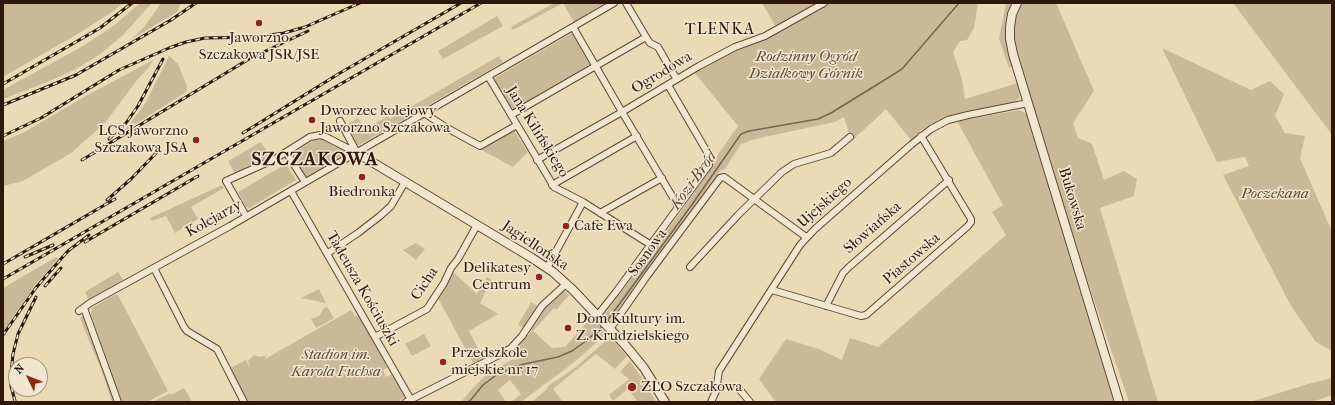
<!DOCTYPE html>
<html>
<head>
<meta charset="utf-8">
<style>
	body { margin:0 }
	#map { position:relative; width:1335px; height:405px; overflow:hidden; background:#eadab6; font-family:"IM FELL French Canon",serif }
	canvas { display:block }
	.frame { position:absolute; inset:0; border:4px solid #30160b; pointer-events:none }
	.north { position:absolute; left:8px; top:357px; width:40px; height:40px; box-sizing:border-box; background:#f1e7d0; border:1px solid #a49381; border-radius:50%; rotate:313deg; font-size:11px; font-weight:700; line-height:16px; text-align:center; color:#30160b }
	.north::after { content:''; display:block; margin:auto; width:14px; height:18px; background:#8f2418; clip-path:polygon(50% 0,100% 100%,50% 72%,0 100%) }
</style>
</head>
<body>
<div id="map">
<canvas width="1335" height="405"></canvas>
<div class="frame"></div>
<div class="north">N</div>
</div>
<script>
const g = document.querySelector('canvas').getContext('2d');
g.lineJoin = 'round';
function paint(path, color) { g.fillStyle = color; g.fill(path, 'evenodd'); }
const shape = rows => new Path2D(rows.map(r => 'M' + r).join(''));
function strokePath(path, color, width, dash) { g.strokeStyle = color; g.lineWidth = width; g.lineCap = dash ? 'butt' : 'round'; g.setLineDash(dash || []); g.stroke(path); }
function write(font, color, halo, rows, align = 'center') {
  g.font = font + ' "IM FELL French Canon",serif'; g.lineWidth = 3; g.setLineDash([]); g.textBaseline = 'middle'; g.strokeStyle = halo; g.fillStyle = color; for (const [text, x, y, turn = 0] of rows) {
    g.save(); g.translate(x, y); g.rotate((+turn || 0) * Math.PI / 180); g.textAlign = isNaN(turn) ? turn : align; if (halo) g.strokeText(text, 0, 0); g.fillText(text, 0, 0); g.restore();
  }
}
paint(shape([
	[3,3,123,3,115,10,81,32,3,77],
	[140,3,152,3,122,36,99,55,74,70,45,83,3,99,3,90,83,46,112,27],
	[161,3,181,3,177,12,132,39,145,26],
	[554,3,606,3,574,22,563,3,513,30,511,27],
	[762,3,818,3,776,27],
	[828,3,978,3,974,28,967,40,960,41,953,52,962,79,965,99,1018,83,1020,92,1019,98,1014,103,1011,104,967,112,950,116,932,124,921,130,911,140,886,109,854,139,849,133,844,117,835,122,755,139,741,144,725,169,721,170,710,185,612,322,605,314,677,217,717,160,716,157,738,126,694,72,740,48,766,39],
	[1006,3,1014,3,1013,66,1009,68,999,39],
	[1020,3,1056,3,1094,91,1073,123,1078,138,1092,144,1104,180,1124,171,1137,179,1134,196,1100,208,1158,402,1129,402,1055,186,1013,40,1013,21],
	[1233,3,1332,3,1332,136,1330,132],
	[497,16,503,26,443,59,438,51],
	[572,33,591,64,512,111,493,79],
	[1162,48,1251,90,1270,81,1284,94,1275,116,1285,133,1305,136,1300,158,1332,232,1332,351,1316,342,1291,306,1223,175,1249,166,1245,157,1217,162],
	[169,56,178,64,187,86,186,92,117,136,128,126,145,104],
	[499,56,503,62,370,139,359,145,357,145,346,125,358,118,365,129,388,116,390,119],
	[153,60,149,67,137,80,105,123,71,153,23,181,3,186,3,141,23,133,84,97],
	[1020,110,1027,115,1116,402,776,402,759,379,786,339,819,349,842,360,850,338,878,347,1006,235,992,212,1003,205,957,121],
	[513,129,528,152,513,167,480,149],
	[323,139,333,143,350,153,306,178,291,155,314,140],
	[261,142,270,157,235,174,228,161],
	[286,164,296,180,251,207,250,208,246,207,238,192],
	[222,185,224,188,191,207,198,219,175,233,166,216,152,221,150,218],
	[416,243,425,249,416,260,403,250],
	[56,257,58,259,36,284,3,332,3,288],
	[452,271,477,294,487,277,491,280,480,303,498,314,469,331,484,360,474,365,437,296],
	[118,272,123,280,89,300,85,292],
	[319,289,326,303,301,298],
	[563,290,569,295,556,310,554,308,533,331,552,348,565,347,591,318,595,321,606,334,577,360,521,402,511,402,521,394,510,380,498,390,506,402,461,402,474,387,486,375,511,360,518,359,513,350,532,331,531,327,544,308],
	[114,295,118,295,168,391,147,402,121,402,91,314,92,308],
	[531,302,538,307,525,329,518,325],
	[327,307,334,318,316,328,311,319,319,316,324,308],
	[351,310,355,316,359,315,389,367,383,370,386,377,393,374,405,396,404,398,398,402,247,402,230,368,246,360,250,368,248,361,254,355,260,357,267,355,265,359],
	[83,316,98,354,115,402,112,402,100,366,94,353,80,318],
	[424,334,431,346,412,356,405,344],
	[610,337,627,356,615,369,596,354,553,389,563,402,532,402,547,389,548,386,576,367],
	[630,361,644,381,656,402,636,402,637,401,628,389,613,401,609,395,629,379,620,372],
	[1332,378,1332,395,1312,402,1250,402,1308,384],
	[184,388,192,402,152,402,170,393,171,395]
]), '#cab999');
strokePath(shape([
	[607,321,691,206,741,134,749,131,818,119,831,113,891,76,902,69,959,3],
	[469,402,483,385,499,373,524,364,558,357,572,351,586,341,603,326]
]), '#7a634f', 1.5);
const minor = shape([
	[626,3,646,37,650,43,658,47,671,70,677,79],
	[573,27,622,112,678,206],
	[488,76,554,187,583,202,651,245],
	[424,113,447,128,480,146,517,125],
	[511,115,646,37],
	[340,121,357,153],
	[286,152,305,182],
	[537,160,622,112,699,66,735,47,765,36,824,3],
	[552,185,637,136],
	[291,191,411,400],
	[600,213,662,178],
	[246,216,226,181,275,159,310,137,320,135,326,137,357,153],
	[328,253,358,233,380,216,391,206,405,182],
	[690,267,738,215,782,172,794,164,831,153,850,137],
	[154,268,184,327,187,331,217,349,244,402],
	[547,268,583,202],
	[772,290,861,316,866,315,968,226,971,222,971,219,921,136],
	[826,306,843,273,849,267,949,180],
	[84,308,118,402],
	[79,311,90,303,230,226,614,3],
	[597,316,616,292,709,165,710,157,668,85],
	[610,329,647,276,720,178,724,177,806,237],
	[375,337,427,309,444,283,451,268,458,259,477,225],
	[740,390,750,402],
	[406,402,497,356,511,348,522,336,542,306,566,284],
	[711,402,716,391,719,371,800,245,815,229,912,144,931,129,948,120,968,115,1028,103]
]);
const tertiary = shape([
	[1017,3,1012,14,1010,27,1010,39,1013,54,1119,402],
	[357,153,532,258,553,272,573,290,626,346,644,368,665,402]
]);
strokePath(minor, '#5e4736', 8);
strokePath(tertiary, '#5e4736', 10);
strokePath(minor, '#f1e7d0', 6);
strokePath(tertiary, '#f1e7d0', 8);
const rail = shape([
	[3,84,100,28,132,3],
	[3,105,76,75,171,20,196,3],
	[243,133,340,73,461,3],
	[3,136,41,118,119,70,169,48,186,42,205,38,256,37,284,33,305,27,360,3],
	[109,139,126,123,138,106,163,59],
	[82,160,249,59,308,31],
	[107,200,131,179,160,149],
	[85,242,198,176],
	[25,257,53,245],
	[3,264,115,199],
	[3,279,481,3],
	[45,286,61,268],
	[3,335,35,289,46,276,68,251,89,235],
	[15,401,11,386,11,374,13,354,18,334,36,297]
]);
strokePath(rail, '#30160b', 3);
strokePath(rail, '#f1e7d0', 1.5, [4.5]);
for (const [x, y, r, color] of [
	[259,23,4,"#8f2418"],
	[312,120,4,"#8f2418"],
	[196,140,4,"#8f2418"],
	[362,177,4,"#8f2418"],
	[566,226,4,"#8f2418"],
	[539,277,4,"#8f2418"],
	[568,328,4,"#8f2418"],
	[443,362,4,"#8f2418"],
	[632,387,5,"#8f2418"]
]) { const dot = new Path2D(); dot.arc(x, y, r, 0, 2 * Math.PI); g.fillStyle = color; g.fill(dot); strokePath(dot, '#f1e7d0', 1.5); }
write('15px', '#30160b', '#f1e7d0', [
	["Jaworzno",259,38,"center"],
	["Szczakowa JSR/JSE",259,55,"center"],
	["Dworzec kolejowy",320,111],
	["Jaworzno Szczakowa",320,128],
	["LCS Jaworzno",188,131,"right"],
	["Szczakowa JSA",188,148,"right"],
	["Biedronka",362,192,"center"],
	["Cafe Ewa",574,226],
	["Delikatesy",531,268,"right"],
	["Centrum",531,285,"right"],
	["Dom Kultury im.",576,319],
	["Z. Krudzielskiego",576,336],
	["Przedszkole",451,353],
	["miejskie nr 17",451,370],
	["ZLO Szczakowa",641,387]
], 'left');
write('italic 15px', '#5e4736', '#f1e7d0', [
	["Rodzinny Ogród",806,57],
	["Działkowy Górnik",806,74],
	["Poczekana",1275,194],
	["Stadion im.",336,355],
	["Karola Fuchsa",336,372]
]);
write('15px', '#30160b', '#f1e7d0', [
	["Ogrodowa",662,73,-31],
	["Jana Kilińskiego",537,132,58],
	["Bukowska",1072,199,73],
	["Ujejskiego",825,203,-42],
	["Kolejarzy",214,219,-29],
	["Słowiańska",873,228,-41],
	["Jagiellońska",535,246,34],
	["Sosnowa",648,253,-54],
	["Piastowska",912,259,-41],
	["Cicha",425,284,-56],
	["Tadeusza Kościuszki",362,289,60]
]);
g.letterSpacing = '1px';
write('16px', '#30160b', '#f1e7d0', [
	["TLENKA",720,30]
]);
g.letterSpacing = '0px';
write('italic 16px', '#614a38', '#f1e7d0', [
	["Kozi Bród",694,181,-54]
]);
g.letterSpacing = '1px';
write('bold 19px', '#30160b', '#f1e7d0', [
	["SZCZAKOWA",315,160]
]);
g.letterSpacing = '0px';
</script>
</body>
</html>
